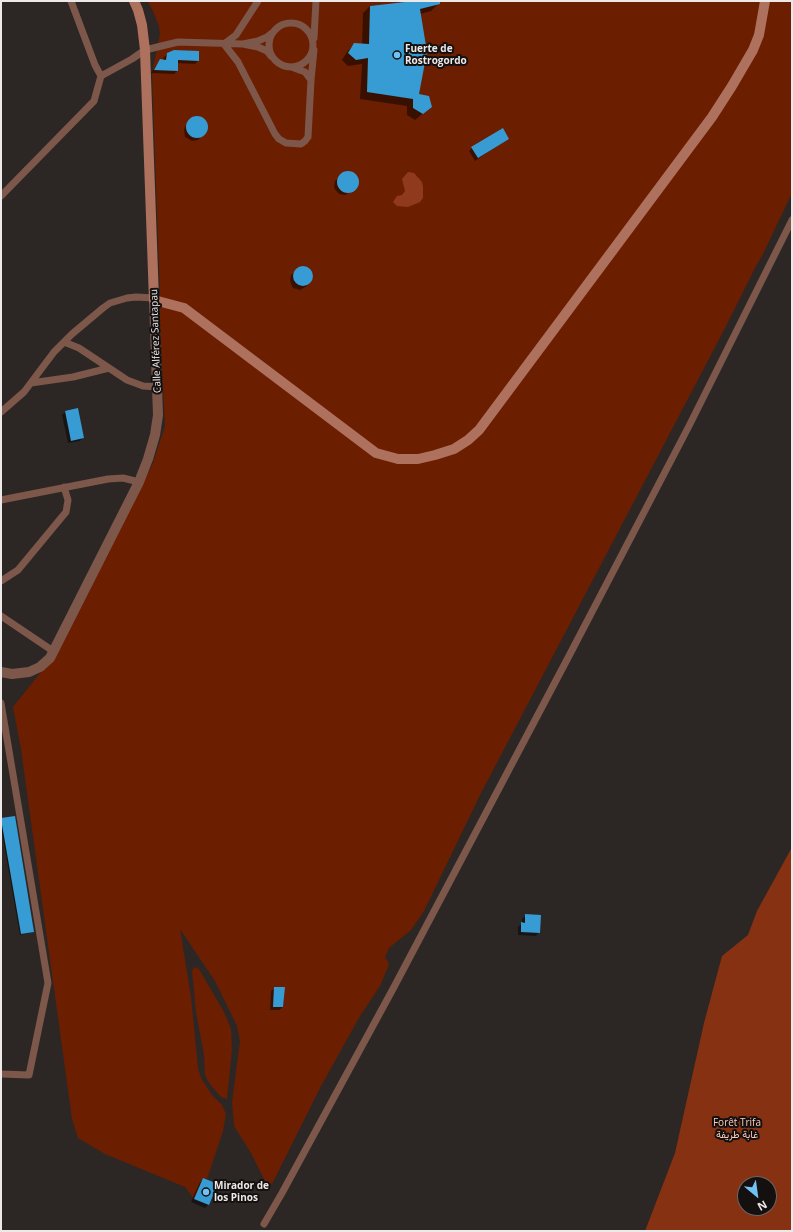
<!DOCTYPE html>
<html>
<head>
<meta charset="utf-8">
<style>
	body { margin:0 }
	#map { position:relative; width:793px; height:1232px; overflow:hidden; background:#2c2725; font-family:"Open Sans",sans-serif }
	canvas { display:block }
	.frame { position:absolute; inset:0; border:2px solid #ece9e8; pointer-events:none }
	.north { position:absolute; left:737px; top:1176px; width:40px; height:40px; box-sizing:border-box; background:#13100f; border:1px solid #6a6766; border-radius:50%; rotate:151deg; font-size:11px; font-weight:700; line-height:16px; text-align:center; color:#ece9e8 }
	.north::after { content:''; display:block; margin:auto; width:14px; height:18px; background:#71c1f4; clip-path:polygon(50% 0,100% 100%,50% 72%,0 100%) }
</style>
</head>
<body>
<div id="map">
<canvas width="793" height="1232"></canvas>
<div class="frame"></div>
<div class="north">N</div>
</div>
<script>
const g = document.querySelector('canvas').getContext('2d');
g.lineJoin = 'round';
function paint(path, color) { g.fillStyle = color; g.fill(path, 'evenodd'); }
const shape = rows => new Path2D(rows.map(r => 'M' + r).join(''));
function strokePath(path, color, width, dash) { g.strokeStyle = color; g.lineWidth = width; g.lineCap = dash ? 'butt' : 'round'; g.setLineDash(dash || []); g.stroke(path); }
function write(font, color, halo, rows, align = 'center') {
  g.font = font + ' "Open Sans",Vazirmatn,sans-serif'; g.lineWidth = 4; g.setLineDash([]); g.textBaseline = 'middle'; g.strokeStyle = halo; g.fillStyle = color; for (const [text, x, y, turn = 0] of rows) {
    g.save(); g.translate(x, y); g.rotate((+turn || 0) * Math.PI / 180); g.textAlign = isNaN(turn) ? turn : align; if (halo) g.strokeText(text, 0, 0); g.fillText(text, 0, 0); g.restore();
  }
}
paint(shape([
	[147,1,792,1,792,193,762,256,756,266,724,330,481,793,424,911,411,930,389,948,385,957,389,964,380,986,360,1016,320,1088,272,1184,265,1181,251,1153,234,1126,232,1102,240,1041,237,1026,215,981,180,929,191,997,198,1068,201,1078,212,1095,222,1105,226,1114,223,1131,207,1179,203,1178,194,1199,185,1187,105,1154,78,1138,72,1119,21,749,13,707,41,672,136,498,153,463,165,426,160,326,160,293,152,73,160,34,159,26,152,9],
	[194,967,199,969,203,976,224,1012,231,1029,232,1049,227,1099,221,1097,209,1083,205,1075,204,1055,196,1012,192,971]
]), '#6c1e00');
paint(shape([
	[792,843,792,1231,645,1231,675,1153,704,1023,722,956,748,935,757,911,791,849],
	[745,1184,769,1184,769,1208,745,1208]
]), '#863112');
paint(shape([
	[408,172,414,173,422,182,423,187,423,198,420,202,408,207,397,206,393,202,397,196,402,195,405,191,402,179]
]), '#903a1d');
paint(shape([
	[407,1,437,1,438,4,431,11,420,14,418,95,431,107,415,120,407,115,407,106,360,99,362,64,348,66,342,60,347,52,354,44,362,45,363,13,370,6,407,3],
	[168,54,198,61,195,64,177,63,177,71,174,74,151,73,157,64,160,60,163,60,164,57],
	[193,118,198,118,203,120,205,123,206,130,198,140,192,141,185,137,184,129,186,125],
	[508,138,475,161,469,151,472,148],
	[345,172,352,173,357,180,357,185,354,190,345,195,339,194,334,188,335,181],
	[302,267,308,268,312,273,313,277,310,282,307,286,300,290,293,288,291,284,290,280,291,275],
	[77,409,83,437,80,441,68,443,62,415,65,412],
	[14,817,33,932,20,935,1,827,1,819],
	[526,915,539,932,536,936,518,935,518,927,522,923,522,919],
	[275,988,284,988,283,1007,279,1010,270,1010,271,991],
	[203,1179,217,1185,208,1205,205,1208,191,1202,200,1182]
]), '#0007');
paint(shape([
	[414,1,440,1,440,4,420,9,427,52,419,94,429,96,432,107,423,114,413,108,413,99,367,92,368,58,356,60,348,53,354,43,369,44,370,6],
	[174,50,199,51,199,61,178,60,178,71,154,70,160,59,166,60,167,53],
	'186 127a11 11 0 1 1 22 0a11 11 0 1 1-22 0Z',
	[503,128,509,139,478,158,471,147],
	'337 182a11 11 0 1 1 22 0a11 11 0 1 1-22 0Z',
	'293 276a10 10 0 1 1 20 0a10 10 0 1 1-20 0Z',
	[78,408,84,438,71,441,65,411],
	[15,816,34,932,21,934,1,819,1,818],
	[525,914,541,915,540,933,521,932,521,922,525,923],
	[274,987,285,987,283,1007,273,1007],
	[203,1178,218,1184,209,1205,194,1199]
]), '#379bd4');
strokePath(shape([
	[71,1,95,65,101,76],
	[258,1,236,35,224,44,238,62,275,134,279,139,286,143,301,144,305,141,308,137,311,80,314,50],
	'269 45a22 22 0 1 1 44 0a22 22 0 1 1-44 0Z',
	[314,38,316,1],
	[271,56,267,51,258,47,243,44,258,41,267,37,272,33],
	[294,68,305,72,311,80],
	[1,196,94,101,101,76,132,59,145,50,178,42,243,44],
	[64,342,79,348,127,380,143,386,158,387],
	[31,383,73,377,109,368],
	[1,412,24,392,54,352,72,334,103,308,110,303,127,298,136,297,154,298],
	[1,500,108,479,123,478,139,482],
	[1,581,18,570,66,512,68,500,64,487],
	[1,616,53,651],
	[1,703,48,983,29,1075,1,1074],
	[264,1224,282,1193,394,987,570,654,689,426,792,220]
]), '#7e574b', 7);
strokePath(shape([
	[1,672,12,674,29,672,40,667,50,658,139,482,148,459,155,435,158,415,154,300]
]), '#7e574b', 10);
strokePath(shape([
	[134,1,138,10,142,25,145,50,154,300,184,308,376,453,398,459,418,459,435,455,454,449,468,440,479,430,712,117,732,86,753,50,759,35,765,1]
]), '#ae715d', 10);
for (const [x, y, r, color] of [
	[397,55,4,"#71c1f4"],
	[206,1192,4,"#71c1f4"]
]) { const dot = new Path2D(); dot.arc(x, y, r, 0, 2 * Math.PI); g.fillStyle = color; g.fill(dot); strokePath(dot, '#13100f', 1.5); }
write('bold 10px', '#ece9e8', '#13100f', [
	["Fuerte de",405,49],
	["Rostrogordo",405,61],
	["Mirador de",214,1186],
	["los Pinos",214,1198]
], 'left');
write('10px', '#ece9e8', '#13100f', [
	["Calle Alférez Santapau",156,341,-92]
]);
write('10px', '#ffccbc', '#13100f', [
	["Forêt Trifa",737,1123],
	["غابة طريفة",737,1135]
]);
</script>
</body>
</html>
